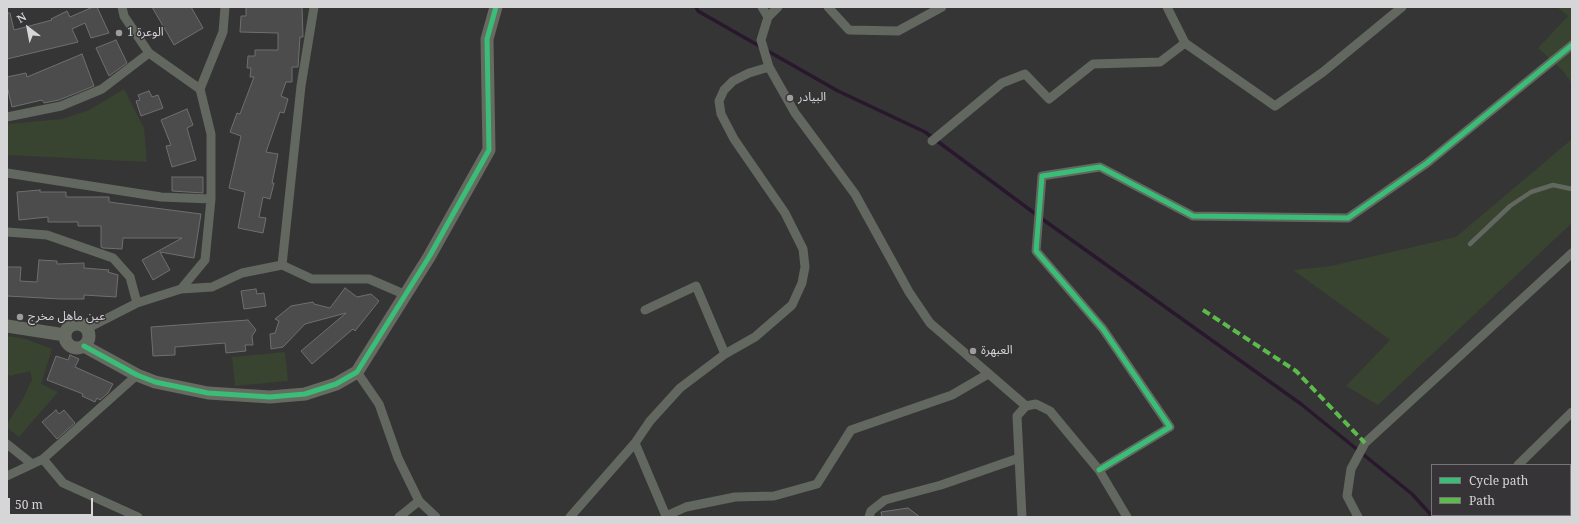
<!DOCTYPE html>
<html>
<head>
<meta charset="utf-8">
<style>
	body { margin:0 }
	#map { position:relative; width:1579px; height:524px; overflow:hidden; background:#353535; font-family:"Noto Serif",serif }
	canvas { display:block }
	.frame { position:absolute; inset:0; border:8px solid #d6d5d7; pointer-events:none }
	.legend { position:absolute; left:1431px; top:464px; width:140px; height:52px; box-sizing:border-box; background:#363436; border:1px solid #767476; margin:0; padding:5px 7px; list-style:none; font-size:12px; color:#d6d5d7 }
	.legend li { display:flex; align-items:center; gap:8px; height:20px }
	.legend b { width:20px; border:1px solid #767476 }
	.north { position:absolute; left:8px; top:8px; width:40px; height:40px; -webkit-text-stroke:3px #363436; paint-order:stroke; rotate:328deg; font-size:11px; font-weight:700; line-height:16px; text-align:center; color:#d6d5d7 }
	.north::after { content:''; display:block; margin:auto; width:14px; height:18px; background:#d6d5d7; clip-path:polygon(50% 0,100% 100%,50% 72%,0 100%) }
	.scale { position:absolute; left:8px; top:498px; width:85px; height:18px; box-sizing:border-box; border:2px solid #d6d5d7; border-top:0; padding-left:5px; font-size:12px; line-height:14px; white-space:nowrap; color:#d6d5d7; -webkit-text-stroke:3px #363436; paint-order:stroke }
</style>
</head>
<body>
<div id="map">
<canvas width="1579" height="524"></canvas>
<div class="frame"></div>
<ul class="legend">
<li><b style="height:5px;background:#3abd76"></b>Cycle path</li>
<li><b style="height:5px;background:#5cbc4b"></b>Path</li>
</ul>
<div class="north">N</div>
<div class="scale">50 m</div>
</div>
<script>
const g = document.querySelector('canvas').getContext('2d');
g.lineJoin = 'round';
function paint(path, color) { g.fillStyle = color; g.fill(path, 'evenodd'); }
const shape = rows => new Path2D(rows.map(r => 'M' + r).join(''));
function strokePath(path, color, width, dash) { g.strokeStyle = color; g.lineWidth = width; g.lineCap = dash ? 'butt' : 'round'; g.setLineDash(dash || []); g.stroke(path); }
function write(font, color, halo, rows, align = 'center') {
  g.font = font + ' "Noto Serif","Noto Sans Arabic",serif'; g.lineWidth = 3; g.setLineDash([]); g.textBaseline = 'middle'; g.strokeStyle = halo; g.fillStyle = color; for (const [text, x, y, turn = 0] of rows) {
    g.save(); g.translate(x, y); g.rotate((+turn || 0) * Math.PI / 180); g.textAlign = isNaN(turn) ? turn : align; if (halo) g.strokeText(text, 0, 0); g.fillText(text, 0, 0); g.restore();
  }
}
paint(shape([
	[1557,7,1572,7,1572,84,1564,72,1538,48,1568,16],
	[124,89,144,128,147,162,7,155,7,124,62,119,89,110],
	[1572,139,1572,223,1378,405,1346,386,1390,340,1293,270,1331,266,1456,237],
	[7,336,26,339,52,349,41,384,58,392,19,437,7,428,7,424,24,397,32,379,30,371,10,376,7,374],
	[285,352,288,381,235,386,232,357]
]), '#384330');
strokePath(shape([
	[696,7,698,11,761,47],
	[766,50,838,91,925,132,1045,221,1301,404,1412,494,1433,517]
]), '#29182d', 3.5);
const building = shape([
	[93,7,97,7,109,33,91,38,85,23,72,29,78,42,7,59,7,13,10,13,14,30,52,20,51,19,67,11,70,17,93,7],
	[152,7,191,7,203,28,174,45,152,7],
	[246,7,302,7,303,37,300,37,298,67,292,67,292,82,286,82,281,96,288,99,284,113,280,112,266,152,278,154,272,183,274,183,270,199,263,197,259,217,266,218,263,233,238,228,245,192,229,188,241,136,230,132,237,113,240,114,254,77,250,77,251,68,247,68,248,56,255,56,255,50,278,50,278,33,240,32,241,16,246,16,246,7],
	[116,40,127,63,109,76,96,48,116,40],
	[82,54,94,86,59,100,44,103,42,100,12,107,7,86,7,77,26,73,27,77,82,54],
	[149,91,152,97,158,95,163,108,141,116,136,101,140,100,138,95,149,91],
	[187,109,193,125,187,128,196,160,172,167,166,146,171,145,161,120,187,109],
	[172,177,203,177,203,193,172,191,172,177],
	[40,190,40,192,66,192,66,197,109,197,109,202,201,214,194,258,160,252,170,270,153,280,142,260,182,238,123,238,122,249,103,248,101,247,101,226,78,226,78,222,48,222,48,217,19,220,17,192,40,190],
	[39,260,57,261,57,264,84,263,84,268,109,270,108,272,118,275,116,297,84,295,84,299,61,299,7,296,7,267,21,267,20,281,37,282,39,260],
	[345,288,357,297,371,294,379,301,355,331,353,329,312,364,301,351,346,313,305,324,283,347,271,349,270,334,275,333,279,321,275,319,291,306,313,302,314,304,330,308,345,288],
	[256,289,257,294,264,293,266,306,244,309,241,291,256,289],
	[248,320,256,330,252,336,253,345,245,345,246,351,226,353,225,343,175,347,175,355,153,356,151,327,248,320],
	[70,355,79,359,75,367,113,384,108,393,100,400,97,398,95,402,82,396,83,394,47,380,56,356,68,360,70,355],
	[56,410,59,414,64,410,75,423,57,439,42,422,56,410],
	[908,508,920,517,882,517,881,512,908,508]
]);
paint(building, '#4c4c4c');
strokePath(building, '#6f6f6f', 1);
strokePath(shape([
	[1470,244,1510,206,1531,192,1553,185,1572,189]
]), '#62675f', 4.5);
strokePath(shape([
	[762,7,768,17,761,40,769,67,795,113,855,194,909,292,930,323,1026,406,1036,404,1050,411,1099,470,1127,517],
	[828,7,849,30,898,31,942,7],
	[1167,7,1185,43,1275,106,1323,72,1402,7],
	[768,17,778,7],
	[200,89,223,32,225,7],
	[7,117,61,106,102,89,149,53],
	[932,141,1002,83,1025,74,1049,99,1093,64,1160,62,1185,43],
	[7,173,161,197,211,199],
	[7,232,47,235,113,258,130,277,137,303],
	[282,265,301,86,314,7],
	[181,289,212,287,242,273,282,265,312,279,369,279,406,295],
	[645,310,696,286,725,354,755,337,792,305,802,283,805,267,803,249,785,213,734,139,721,114,719,101,724,90,733,81,749,73,769,67],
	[86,329,137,303,181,289,205,260,211,199,211,134,200,89,149,53,124,16,122,7],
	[725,354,680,388,650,421,635,443,666,516,686,507,735,497,774,496,817,484,851,430,952,395,988,374],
	[357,372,379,404,398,458,419,501,436,517],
	[7,444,32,464],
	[43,459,63,483,138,517],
	[1518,465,1572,412],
	[1099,470,1170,427,1103,329,1036,251,1042,176,1100,167,1193,216,1348,218,1427,163,1572,45],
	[7,476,43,459,137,375],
	[399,517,419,501],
	[570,517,635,443],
	[869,517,871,511,885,500,941,485,1019,458],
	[1022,517,1017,416,1026,406],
	[1358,517,1347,496,1351,469,1365,443,1572,253],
	[1464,517,1466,515]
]), '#62675f', 9);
strokePath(shape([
	'65 336a12 12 0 1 1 24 0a12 12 0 1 1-24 0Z',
	[7,326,65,335],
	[84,346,137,375,155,382,208,393,270,397,305,394,336,384,357,372,429,257,489,150,487,39,496,7]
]), '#656b60', 13);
strokePath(shape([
	[1203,310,1296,371,1365,443]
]), '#5cbc4b', 4, [8, 4]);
strokePath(shape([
	[84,346,137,375,155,382,208,393,270,397,305,394,336,384,357,372,429,257,489,150,487,39,496,7],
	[1099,470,1170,427,1103,329,1036,251,1042,176,1100,167,1193,216,1348,218,1427,163,1572,45]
]), '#3abd76', 5);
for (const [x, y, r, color] of [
	[119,33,4,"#9e9d9e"],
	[790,98,4,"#9e9d9e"],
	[20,317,4,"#9e9d9e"],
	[973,351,4,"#9e9d9e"]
]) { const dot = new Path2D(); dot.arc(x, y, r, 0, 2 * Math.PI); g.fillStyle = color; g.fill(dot); strokePath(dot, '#363436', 1.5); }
write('12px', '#d6d5d7', '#363436', [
	["الوعرة 1",127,33],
	["البيادر",798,98],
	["عين ماهل مخرج",28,317],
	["العبهرة",981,351]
], 'left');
</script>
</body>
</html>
